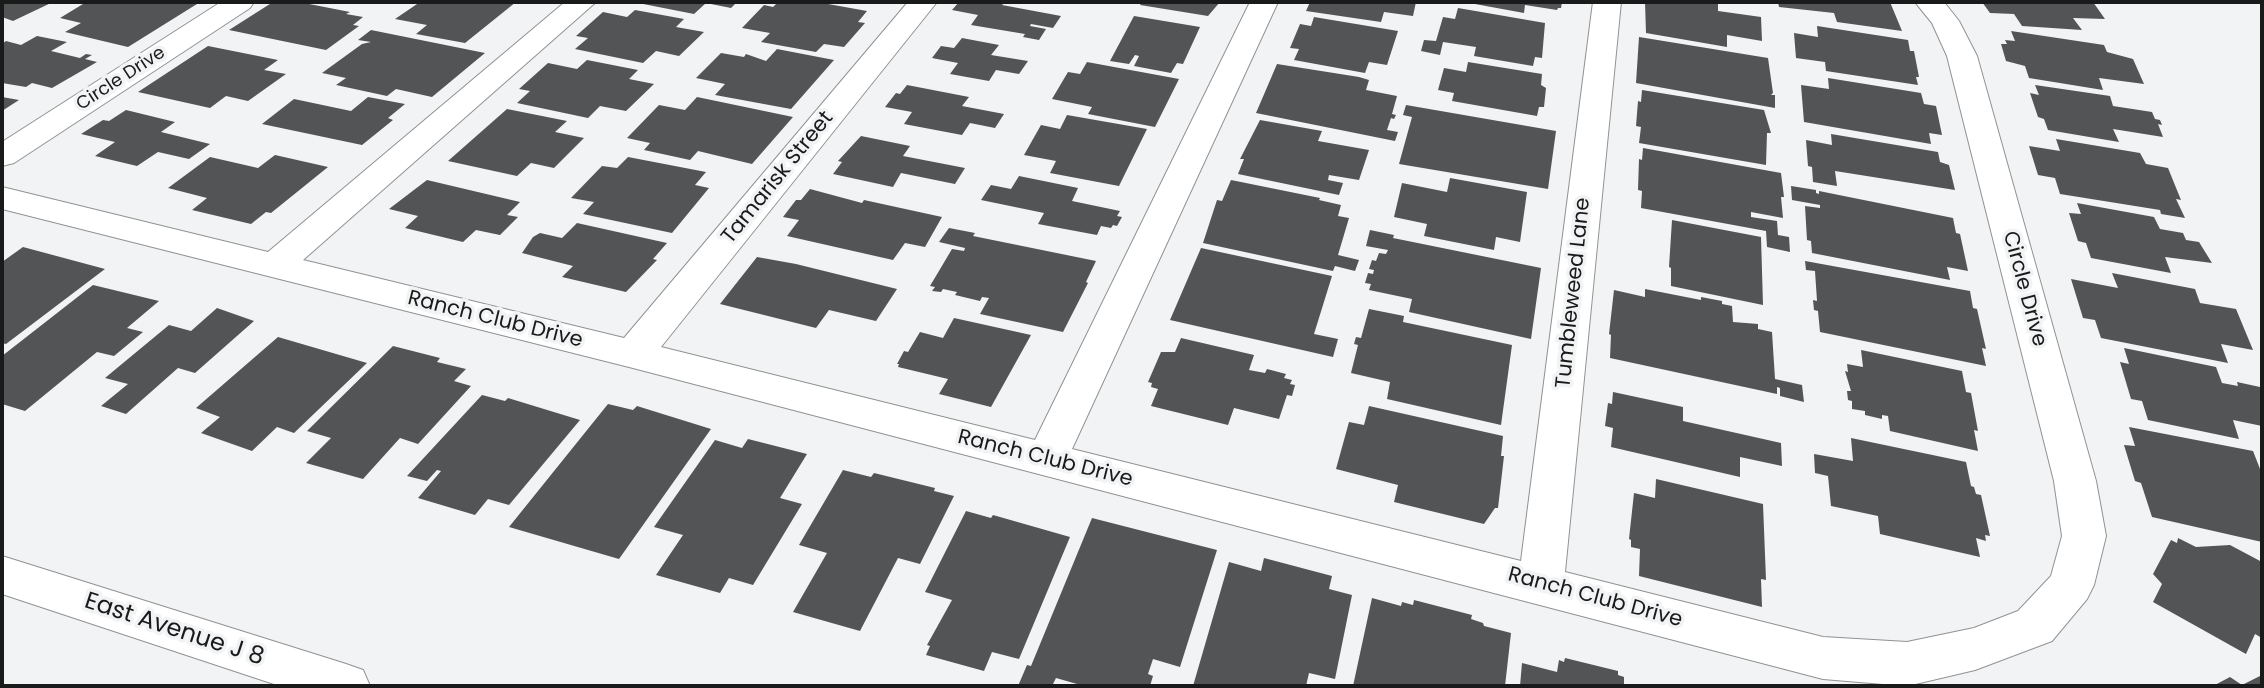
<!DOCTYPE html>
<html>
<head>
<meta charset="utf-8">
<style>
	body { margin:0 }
	#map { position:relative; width:2264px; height:688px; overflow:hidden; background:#f1f3f4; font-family:Poppins,sans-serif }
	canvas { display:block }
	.frame { position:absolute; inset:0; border:4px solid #191a1a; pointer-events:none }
</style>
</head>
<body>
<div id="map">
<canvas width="2264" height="688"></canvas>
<div class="frame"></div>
</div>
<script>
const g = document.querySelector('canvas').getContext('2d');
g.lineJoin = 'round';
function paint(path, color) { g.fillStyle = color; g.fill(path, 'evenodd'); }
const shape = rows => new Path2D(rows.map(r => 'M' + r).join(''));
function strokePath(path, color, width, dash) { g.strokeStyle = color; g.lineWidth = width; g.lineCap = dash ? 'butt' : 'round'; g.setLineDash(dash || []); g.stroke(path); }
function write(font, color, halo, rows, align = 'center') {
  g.font = font + ' Poppins,sans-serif'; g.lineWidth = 7; g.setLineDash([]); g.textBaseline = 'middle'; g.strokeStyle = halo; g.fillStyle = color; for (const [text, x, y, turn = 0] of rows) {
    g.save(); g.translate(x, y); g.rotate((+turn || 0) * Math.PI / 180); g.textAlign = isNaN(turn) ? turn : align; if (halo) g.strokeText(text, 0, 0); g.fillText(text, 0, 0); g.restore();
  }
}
paint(shape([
	[2,2,53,2,13,21,2,17],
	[78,2,187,2,197,4,128,47,65,32,81,23,60,18,83,4],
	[273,2,299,2,350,12,346,14,363,17,353,25,359,26,326,50,229,30],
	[420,2,516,2,465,43,416,34,427,25,395,19],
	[633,2,737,2,731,8,706,3,694,14],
	[778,2,817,2,867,11,858,22,865,23,844,47,824,44,816,52,761,42,770,33,742,28,764,5,773,7],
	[959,2,1005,2,1002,5,1061,16,1053,28,1031,24,1030,26,1046,29,1039,40,1023,37,1025,34,971,25,978,15,952,10],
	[1142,2,1220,2,1208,16,1140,5],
	[1310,2,1416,2,1413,16,1384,12,1381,22,1306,11],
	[1464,2,1562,2,1561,8,1558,8,1557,10,1525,5,1524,13],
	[1645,2,1718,3,1718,11,1761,17,1762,41,1727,35,1727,47,1646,33],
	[1778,2,1890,2,1902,31,1837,22,1834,13,1779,7],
	[1982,2,2093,2,2105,19,2073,18,2082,30,2022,26,2014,14,1990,13],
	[1458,8,1545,23,1542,58,1535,57,1533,66,1474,56,1476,47,1443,42,1440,55,1421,51,1424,40,1436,41,1443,17,1455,19],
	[635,10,684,19,676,27,704,32,679,56,656,51,643,63,575,49,588,38,576,36,603,12,627,17],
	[1134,16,1200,27,1183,64,1177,63,1171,73,1134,66,1139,56,1135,55,1129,64,1110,61],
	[1314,17,1398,31,1387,65,1369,62,1365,73,1294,60,1299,49,1290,48,1300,24,1311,26],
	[1817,26,1908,40,1910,51,1914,51,1919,77,1916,77,1918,85,1826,71,1825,62,1796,58,1794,33,1818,37],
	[371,30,485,53,432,97,396,89,387,96,336,85,346,78,322,73,362,44,371,42,358,40],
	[2011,31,2104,45,2107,52,2133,59,2144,84,2099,78,2103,90,2029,78,2025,66,2006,61,2001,44,2007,44,2005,40,2015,41],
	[37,36,67,42,51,51,80,58,86,54,92,55,85,59,97,62,52,88,32,83,26,87,2,83,2,44,6,41,21,45],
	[1639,37,1768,58,1773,93,1771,95,1775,95,1775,108,1636,83],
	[962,38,999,45,991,55,1028,61,1019,74,996,70,989,81,950,74,958,63,932,58,941,46,954,48],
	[208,46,278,60,264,70,286,74,248,101,226,96,210,108,138,92],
	[777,49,834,60,791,109,715,95,725,84,696,78,721,53,744,57,746,54,766,61],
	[587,60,638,70,629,79,654,84,626,111,600,106,588,118,517,103,530,91,519,89,548,63,577,69],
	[1087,62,1179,79,1155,127,1088,114,1092,107,1052,99,1068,72,1080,74],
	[1468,62,1542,74,1541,85,1546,88,1544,107,1539,107,1537,116,1452,101,1454,93,1438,90,1444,68,1466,72],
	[1277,64,1359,77,1369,80,1366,90,1397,96,1392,114,1396,115,1394,119,1391,118,1387,130,1398,132,1395,141,1256,113],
	[1828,78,1921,93,1924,104,1936,106,1942,135,1929,133,1931,144,1804,122,1801,85,1829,89],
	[907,85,969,97,962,106,1004,114,995,128,970,123,962,135,904,124,912,112,885,107,896,93,900,94],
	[2035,85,2110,96,2113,106,2152,112,2155,119,2160,120,2162,125,2158,124,2163,137,2113,129,2119,142,2048,130,2044,119,2038,117,2030,93,2039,95],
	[1642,90,1764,110,1771,133,1767,133,1766,165,1639,143,1641,127,1636,126,1638,101,1641,102],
	[2,97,19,100,2,111],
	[368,97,405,104,388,118,393,120,362,145,262,124,294,99,351,111],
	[697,97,793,117,752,164,698,151,690,160,644,150,650,143,627,138,659,105,685,110],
	[1406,105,1556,131,1548,189,1399,164,1412,117,1403,115],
	[507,109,567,121,555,132,584,138,554,168,531,163,517,176,448,161],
	[126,110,175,122,161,132,210,144,189,159,158,152,137,166,95,156,115,142,81,134,103,120,109,121],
	[1067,115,1147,129,1119,186,1050,173,1056,161,1024,155,1041,125,1060,129],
	[1260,120,1322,131,1318,141,1369,150,1359,180,1329,175,1328,180,1343,183,1339,195,1238,174,1244,159,1240,159],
	[1831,134,1938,152,1940,162,1949,165,1955,190,1835,171,1837,186,1813,182,1812,167,1808,166,1806,140,1832,145],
	[861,136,910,146,903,156,965,168,955,184,901,173,893,187,833,174,842,162,838,161],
	[2056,139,2140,153,2146,164,2168,168,2181,200,2176,199,2185,218,2161,214,2160,210,2060,194,2055,178,2038,175,2029,146,2060,151],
	[1643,148,1781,173,1784,197,1781,197,1783,218,1751,212,1751,217,1777,221,1778,235,1789,237,1790,252,1767,247,1766,231,1641,208,1642,191,1638,190,1639,159,1642,160],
	[275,155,328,167,271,213,266,212,251,224,192,210,207,198,168,188,210,157,258,168],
	[628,157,706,172,695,185,709,188,672,233,583,214,594,202,571,198,602,166,617,168],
	[1019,176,1078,188,1072,201,1120,211,1117,216,1122,217,1117,226,1113,225,1111,228,1101,226,1097,235,1038,224,1044,213,981,200,991,185,1011,189],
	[1450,178,1527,192,1520,242,1496,237,1494,250,1424,236,1427,224,1394,217,1402,183,1447,192],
	[427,180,520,202,507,215,518,217,500,235,476,230,463,242,405,228,418,216,389,209],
	[1231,180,1320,198,1319,200,1341,205,1338,216,1349,218,1338,255,1359,260,1355,271,1335,266,1333,271,1203,243,1217,200,1222,201],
	[1791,186,1816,190,1816,193,1819,194,1819,191,1953,218,1956,233,1960,234,1968,271,1947,267,1950,280,1812,253,1811,241,1807,240,1805,206,1820,208,1820,205,1792,200],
	[810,189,862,203,864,200,942,217,925,247,905,243,893,260,787,236,799,220,783,217,796,200,801,200],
	[2077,203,2154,217,2160,229,2183,233,2186,240,2199,242,2212,263,2165,257,2171,273,2091,258,2086,243,2078,241,2069,213,2081,214],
	[1672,220,1761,237,1763,305,1671,286,1671,268,1669,267],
	[577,223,667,243,653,259,657,260,626,292,562,277,573,266,522,253,533,237,540,233,562,238],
	[949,228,975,233,973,236,1096,261,1086,282,1088,283,1063,332,980,314,989,298,982,297,980,301,955,295,957,292,943,289,941,292,932,291,935,287,930,286,952,249,964,251,965,248,939,242],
	[1370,230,1394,235,1393,238,1541,268,1531,339,1409,312,1412,299,1369,290,1371,284,1365,283,1368,273,1373,274,1374,270,1369,269,1372,260,1376,261,1379,253,1386,254,1388,250,1366,246],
	[23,247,105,269,6,344,2,343,2,262],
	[1201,248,1332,276,1314,334,1338,339,1333,357,1170,320],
	[757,257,796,264,897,289,876,321,829,310,816,328,720,304],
	[1805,261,1970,291,1973,308,1977,309,1986,349,1982,348,1986,366,1820,332,1818,311,1814,310,1813,300,1817,301,1815,271,1806,270],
	[2112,273,2195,289,2200,303,2236,309,2253,350,2221,344,2228,363,2101,338,2095,320,2083,318,2071,279,2118,288],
	[93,285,159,301,127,328,143,332,114,356,97,352,25,411,2,404,2,356],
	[1645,289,1701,300,1701,297,1722,301,1722,304,1732,306,1733,322,1758,324,1758,329,1772,332,1775,379,1802,385,1804,402,1780,396,1780,388,1777,387,1777,394,1610,358,1611,335,1609,334,1614,290,1645,297],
	[217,308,254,321,195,373,178,368,126,414,101,406,128,384,105,378,169,325,191,331],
	[1369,309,1404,316,1403,322,1512,345,1501,425,1387,399,1390,382,1351,373,1358,345,1354,344,1356,337,1361,338],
	[954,318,1031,335,991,407,939,394,948,379,898,367,899,364,897,364,904,351,908,352,920,332,943,338],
	[278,337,367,363,294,433,277,427,252,451,201,433,220,417,196,408],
	[1181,338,1254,355,1249,370,1265,373,1267,369,1286,374,1284,378,1292,380,1290,384,1295,385,1292,396,1287,395,1279,419,1234,408,1228,425,1151,406,1158,389,1151,387,1152,383,1148,382,1161,352,1175,352],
	[393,346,440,358,437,362,466,369,454,381,471,386,418,444,400,438,363,479,306,463,331,438,307,431],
	[2124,348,2216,367,2222,383,2238,386,2237,382,2260,387,2262,426,2233,420,2239,439,2148,420,2142,401,2131,399,2120,362,2129,364],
	[1861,350,1962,371,1966,392,1971,393,1978,431,1974,430,1978,451,1890,431,1888,416,1882,415,1882,419,1865,415,1865,411,1852,409,1852,401,1848,400,1847,391,1851,391,1845,371,1848,372,1847,364,1863,367],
	[1613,392,1683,407,1683,421,1781,443,1782,466,1740,457,1740,477,1611,447,1613,428,1605,426,1608,403,1612,404],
	[482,395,505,401,508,398,580,420,509,505,488,499,475,515,418,498,441,471,437,470,427,481,407,476],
	[608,404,633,410,637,406,711,429,619,559,509,527],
	[1369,406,1503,436,1501,456,1504,456,1498,508,1495,508,1484,524,1394,502,1398,485,1336,469,1349,422,1364,425],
	[2129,427,2253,451,2262,474,2262,542,2152,517,2141,483,2135,481,2124,445,2135,446],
	[1851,438,1966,462,1971,486,1974,487,1976,494,1981,495,1990,536,1985,535,1986,541,1976,538,1980,557,1880,534,1878,516,1831,506,1828,476,1815,473,1814,454,1853,461],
	[748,439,807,454,780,498,802,504,753,585,729,578,720,593,656,575,683,535,654,527,715,440,742,448],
	[843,470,871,477,874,473,935,488,934,491,954,496,920,564,898,558,860,631,793,612,827,553,799,545],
	[1656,479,1763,504,1766,580,1761,579,1762,607,1639,576,1640,549,1631,547,1631,540,1629,539,1634,493,1655,498],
	[966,511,991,518,993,515,1070,537,1019,659,992,652,984,671,926,655,930,646,927,645,952,600,925,592],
	[1092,518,1217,550,1180,667,1153,659,1148,674,1153,676,1150,686,1084,686,1056,678,1052,686,1018,686,1027,665,1031,666],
	[2178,538,2196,547,2230,545,2262,562,2262,638,2255,634,2246,654,2153,602,2162,584,2153,574,2171,540,2177,543],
	[1264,558,1332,576,1329,589,1352,595,1335,679,1309,673,1306,686,1193,686,1229,562,1261,571],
	[1372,598,1401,606,1402,602,1413,605,1414,600,1472,615,1471,619,1483,623,1484,626,1511,633,1505,686,1353,686],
	[1565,658,1618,671,1618,675,1624,677,1624,686,1520,686,1522,663,1557,672,1559,660,1564,662],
	[2260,676,2262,686,2213,686,2230,677,2242,685]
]), '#535455');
const minor = shape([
	[221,2,254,2,250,8,14,163,2,166,2,142,221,2],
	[565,2,596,2,303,260,624,338,908,2,937,2,661,347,1035,440,1250,2,1278,2,1072,449,1521,561,1593,2,1621,2,1565,572,1823,637,1907,642,1974,628,2018,611,2051,576,2062,536,2054,481,1947,56,1932,23,1915,2,1944,2,1959,21,1977,56,2096,481,2106,536,2094,585,2087,599,2052,641,1975,670,1907,686,1823,679,633,368,2,209,2,187,268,252,565,2],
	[2,556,346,664,363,670,370,686,280,686,2,594,2,556]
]);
strokePath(minor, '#919293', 2);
paint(minor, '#fff');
write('18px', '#191a1a', '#f1f3f4', [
	["Circle Drive",121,79,-33]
]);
write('21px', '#191a1a', '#f1f3f4', [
	["Tamarisk Street",778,178,-51],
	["Circle Drive",2024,289,75],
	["Tumbleweed Lane",1574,293,-84],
	["Ranch Club Drive",495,320,14],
	["Ranch Club Drive",1045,459,14],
	["Ranch Club Drive",1595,598,15]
]);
write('24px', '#191a1a', '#f1f3f4', [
	["East Avenue J 8",174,630,18]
]);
</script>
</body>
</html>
